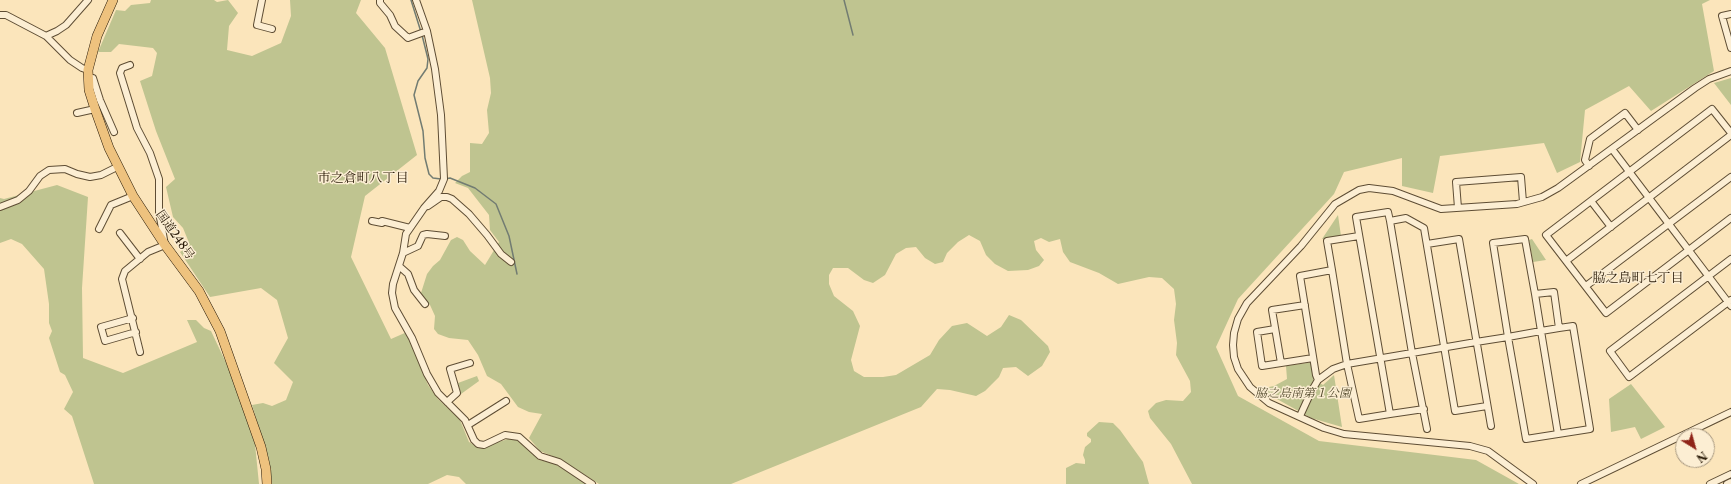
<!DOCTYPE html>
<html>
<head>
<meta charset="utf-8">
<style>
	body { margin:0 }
	#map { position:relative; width:1731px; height:484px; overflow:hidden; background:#fbe5bb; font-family:"Libre Caslon Text",serif }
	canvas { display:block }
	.north { position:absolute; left:1675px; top:428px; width:40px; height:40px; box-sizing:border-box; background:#fceed3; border:1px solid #a89981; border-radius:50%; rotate:143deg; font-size:11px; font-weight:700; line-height:16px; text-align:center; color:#291a07 }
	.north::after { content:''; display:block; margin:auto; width:14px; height:18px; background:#8f2418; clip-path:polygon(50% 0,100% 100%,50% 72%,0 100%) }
</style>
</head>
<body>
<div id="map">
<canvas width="1731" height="484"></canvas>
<div class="north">N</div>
</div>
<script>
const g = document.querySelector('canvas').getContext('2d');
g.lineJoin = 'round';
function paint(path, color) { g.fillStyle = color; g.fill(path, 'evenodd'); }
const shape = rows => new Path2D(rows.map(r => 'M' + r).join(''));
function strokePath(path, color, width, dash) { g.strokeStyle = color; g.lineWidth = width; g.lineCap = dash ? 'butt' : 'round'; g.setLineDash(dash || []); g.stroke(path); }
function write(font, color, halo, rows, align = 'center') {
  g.font = font + ' "Libre Caslon Text","Noto Serif JP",serif'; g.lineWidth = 3; g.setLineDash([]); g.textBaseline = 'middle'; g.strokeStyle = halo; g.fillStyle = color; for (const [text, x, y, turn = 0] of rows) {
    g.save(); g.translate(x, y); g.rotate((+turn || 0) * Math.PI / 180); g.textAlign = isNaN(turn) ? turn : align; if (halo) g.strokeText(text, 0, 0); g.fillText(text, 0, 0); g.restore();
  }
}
paint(shape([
	[151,0,214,0,217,2,228,0,238,13,229,26,227,50,252,56,281,43,291,16,290,0,361,0,356,13,385,48,417,155,365,196,351,257,391,339,407,332,428,385,438,399,460,420,469,442,480,448,508,439,519,440,526,445,540,460,555,464,587,484,466,484,459,477,447,475,428,484,272,484,269,461,252,405,263,403,272,406,286,400,293,382,274,363,288,338,277,300,261,288,210,297,180,252,190,245,183,228,173,217,166,187,175,179,156,131,140,81,152,76,157,53,153,48,119,44,111,52,98,52,116,10,125,11,131,5,150,3],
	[472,0,1710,0,1702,4,1714,71,1651,111,1629,86,1585,110,1580,162,1557,173,1544,143,1440,156,1433,193,1402,186,1402,158,1344,172,1334,194,1238,299,1216,347,1238,396,1319,441,1476,460,1519,484,1192,484,1171,444,1150,418,1148,411,1156,403,1166,400,1183,401,1191,392,1190,381,1176,355,1177,343,1174,320,1176,304,1174,289,1162,278,1149,277,1118,284,1099,273,1070,262,1063,252,1060,239,1049,242,1041,238,1034,241,1036,250,1044,260,1039,266,1028,270,1008,271,995,264,986,255,980,241,969,235,958,242,947,253,943,262,935,264,925,258,916,247,906,248,896,254,885,275,873,283,864,280,848,268,833,268,829,275,829,284,834,296,853,311,860,326,851,360,854,371,864,377,883,377,896,375,930,355,939,340,952,326,967,323,987,336,1001,327,1009,315,1021,320,1048,346,1050,352,1042,366,1028,376,1016,367,1003,368,999,377,985,391,976,396,950,390,937,389,921,407,731,484,599,484,562,460,540,451,529,438,542,414,529,412,518,407,501,384,487,376,478,355,468,340,449,338,438,334,434,329,435,316,430,305,421,293,427,274,433,266,440,260,451,240,457,237,463,240,470,251,485,265,499,242,490,230,489,215,468,188,455,183,462,176,470,172,470,143,482,144,489,133,487,110,491,93,490,78],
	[1731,78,1731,105,1714,83],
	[57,185,88,197,82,288,83,358,123,373,197,342,187,320,196,320,204,328,211,331,228,367,255,444,259,484,94,484,72,416,64,409,73,392,65,375,60,372,49,338,52,331,49,323,49,304,44,269,22,244,11,239,0,243,0,198,4,199],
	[1338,215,1341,236,1322,239],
	[1532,239,1546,260,1533,262,1529,240],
	[1314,362,1313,379,1323,385,1334,375,1342,427,1311,418,1259,389,1274,386,1287,379,1286,366],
	[477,376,479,381,461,394,458,383],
	[1631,384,1665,427,1641,439,1635,427,1611,432,1609,399],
	[1099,422,1113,423,1120,430,1143,462,1149,484,1066,484,1066,468,1076,463,1085,464,1085,460,1083,455,1085,447,1091,442,1091,439,1087,436,1087,433]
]), '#bfc490');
strokePath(shape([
	[411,0,421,32],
	[844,0,853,35],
	[422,35,428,59,427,68,418,81,414,95,423,131,425,158,429,174,433,178,441,179],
	[445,179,450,178,475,188,496,204,509,236,517,274]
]), '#727c72', 1.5);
const minor = shape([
	[262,0,257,25,272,29],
	[380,0,380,3,390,15,395,26,408,38,427,31],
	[416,0,427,31,435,69,441,115,444,179,439,191,424,208,406,234,403,253,393,284,392,293,395,308,412,338,427,374,438,393,465,420,474,440,478,444,484,445,505,435,519,437,540,456,559,462,592,484],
	[1731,14,1722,16,1731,48],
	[0,15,6,15,46,36,70,60,82,68,88,70],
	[46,36,57,31,66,25,88,0],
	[130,65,122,68,120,73,137,128,150,153,159,179,159,212,165,245,148,252,125,271,122,279,140,352],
	[89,78,93,78,100,100,114,132],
	[77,113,95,109],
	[1731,135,1566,261,1606,313,1731,218],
	[1612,149,1731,306],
	[1589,166,1585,160,1590,139,1625,113,1638,130],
	[1591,201,1611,227],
	[428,206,441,197,447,197,452,199,469,214,487,235,501,254,511,262],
	[0,207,18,200,29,191,40,176,49,170,65,169,77,174,90,177,101,175,117,167],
	[1458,208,1456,182,1521,177,1523,202],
	[372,221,382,223,382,221,410,228],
	[1390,221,1412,353,1427,429],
	[99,229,111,205,133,196],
	[120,233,140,259],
	[1427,244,1459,239,1491,426],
	[403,253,418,246,423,235,427,234,445,236],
	[1731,259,1610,351,1629,377,1731,300],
	[1566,261,1546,235,1712,109,1731,133],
	[399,266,408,274,414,290,425,304],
	[1332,270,1347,364,1359,419,1390,414],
	[1586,286,1731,177],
	[1535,294,1554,292,1559,328],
	[133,318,101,327,105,341,136,332],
	[1275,329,1257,332,1262,366,1313,358],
	[1281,363,1272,310,1305,305],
	[1318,380,1316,375,1300,276,1332,270,1327,241,1359,236],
	[447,402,457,393,450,369,470,363],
	[1424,409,1390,414,1356,217,1388,212,1390,221,1406,218,1424,228,1455,411,1487,406],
	[1300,416,1311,392,1318,380,1333,369,1347,364,1412,353,1476,342,1508,337,1541,331,1559,328,1573,326,1590,429,1526,439,1508,337,1493,243,1525,239,1535,294,1541,331,1558,434],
	[468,425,506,401],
	[1533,484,1488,451,1470,446,1344,434,1324,428,1269,403,1250,387,1238,369,1234,357,1233,345,1234,333,1238,319,1247,303,1301,246,1335,204,1359,190,1369,188,1393,191,1441,209,1517,204,1542,197,1558,188,1695,88,1709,79,1731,71],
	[1581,484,1731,412],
	[1710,484,1731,474],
	[1727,484,1731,482]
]);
const highway = shape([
	[113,0,97,36,88,70,89,90,95,109,109,148,133,196,165,245,199,291,220,331,261,447,266,469,267,484]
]);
strokePath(minor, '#5e4d34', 8);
strokePath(highway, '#291a07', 10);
strokePath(minor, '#fceed3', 6);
strokePath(highway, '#eec27e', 9);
write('12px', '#291a07', '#fceed3', [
	["国道248号",175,235,55]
]);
write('italic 12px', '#564d30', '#fceed3', [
	["脇之島南第１公園",1303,394]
]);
write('13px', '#291a07', '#fceed3', [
	["市之倉町八丁目",363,178],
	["脇之島町七丁目",1638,278]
]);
</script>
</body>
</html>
